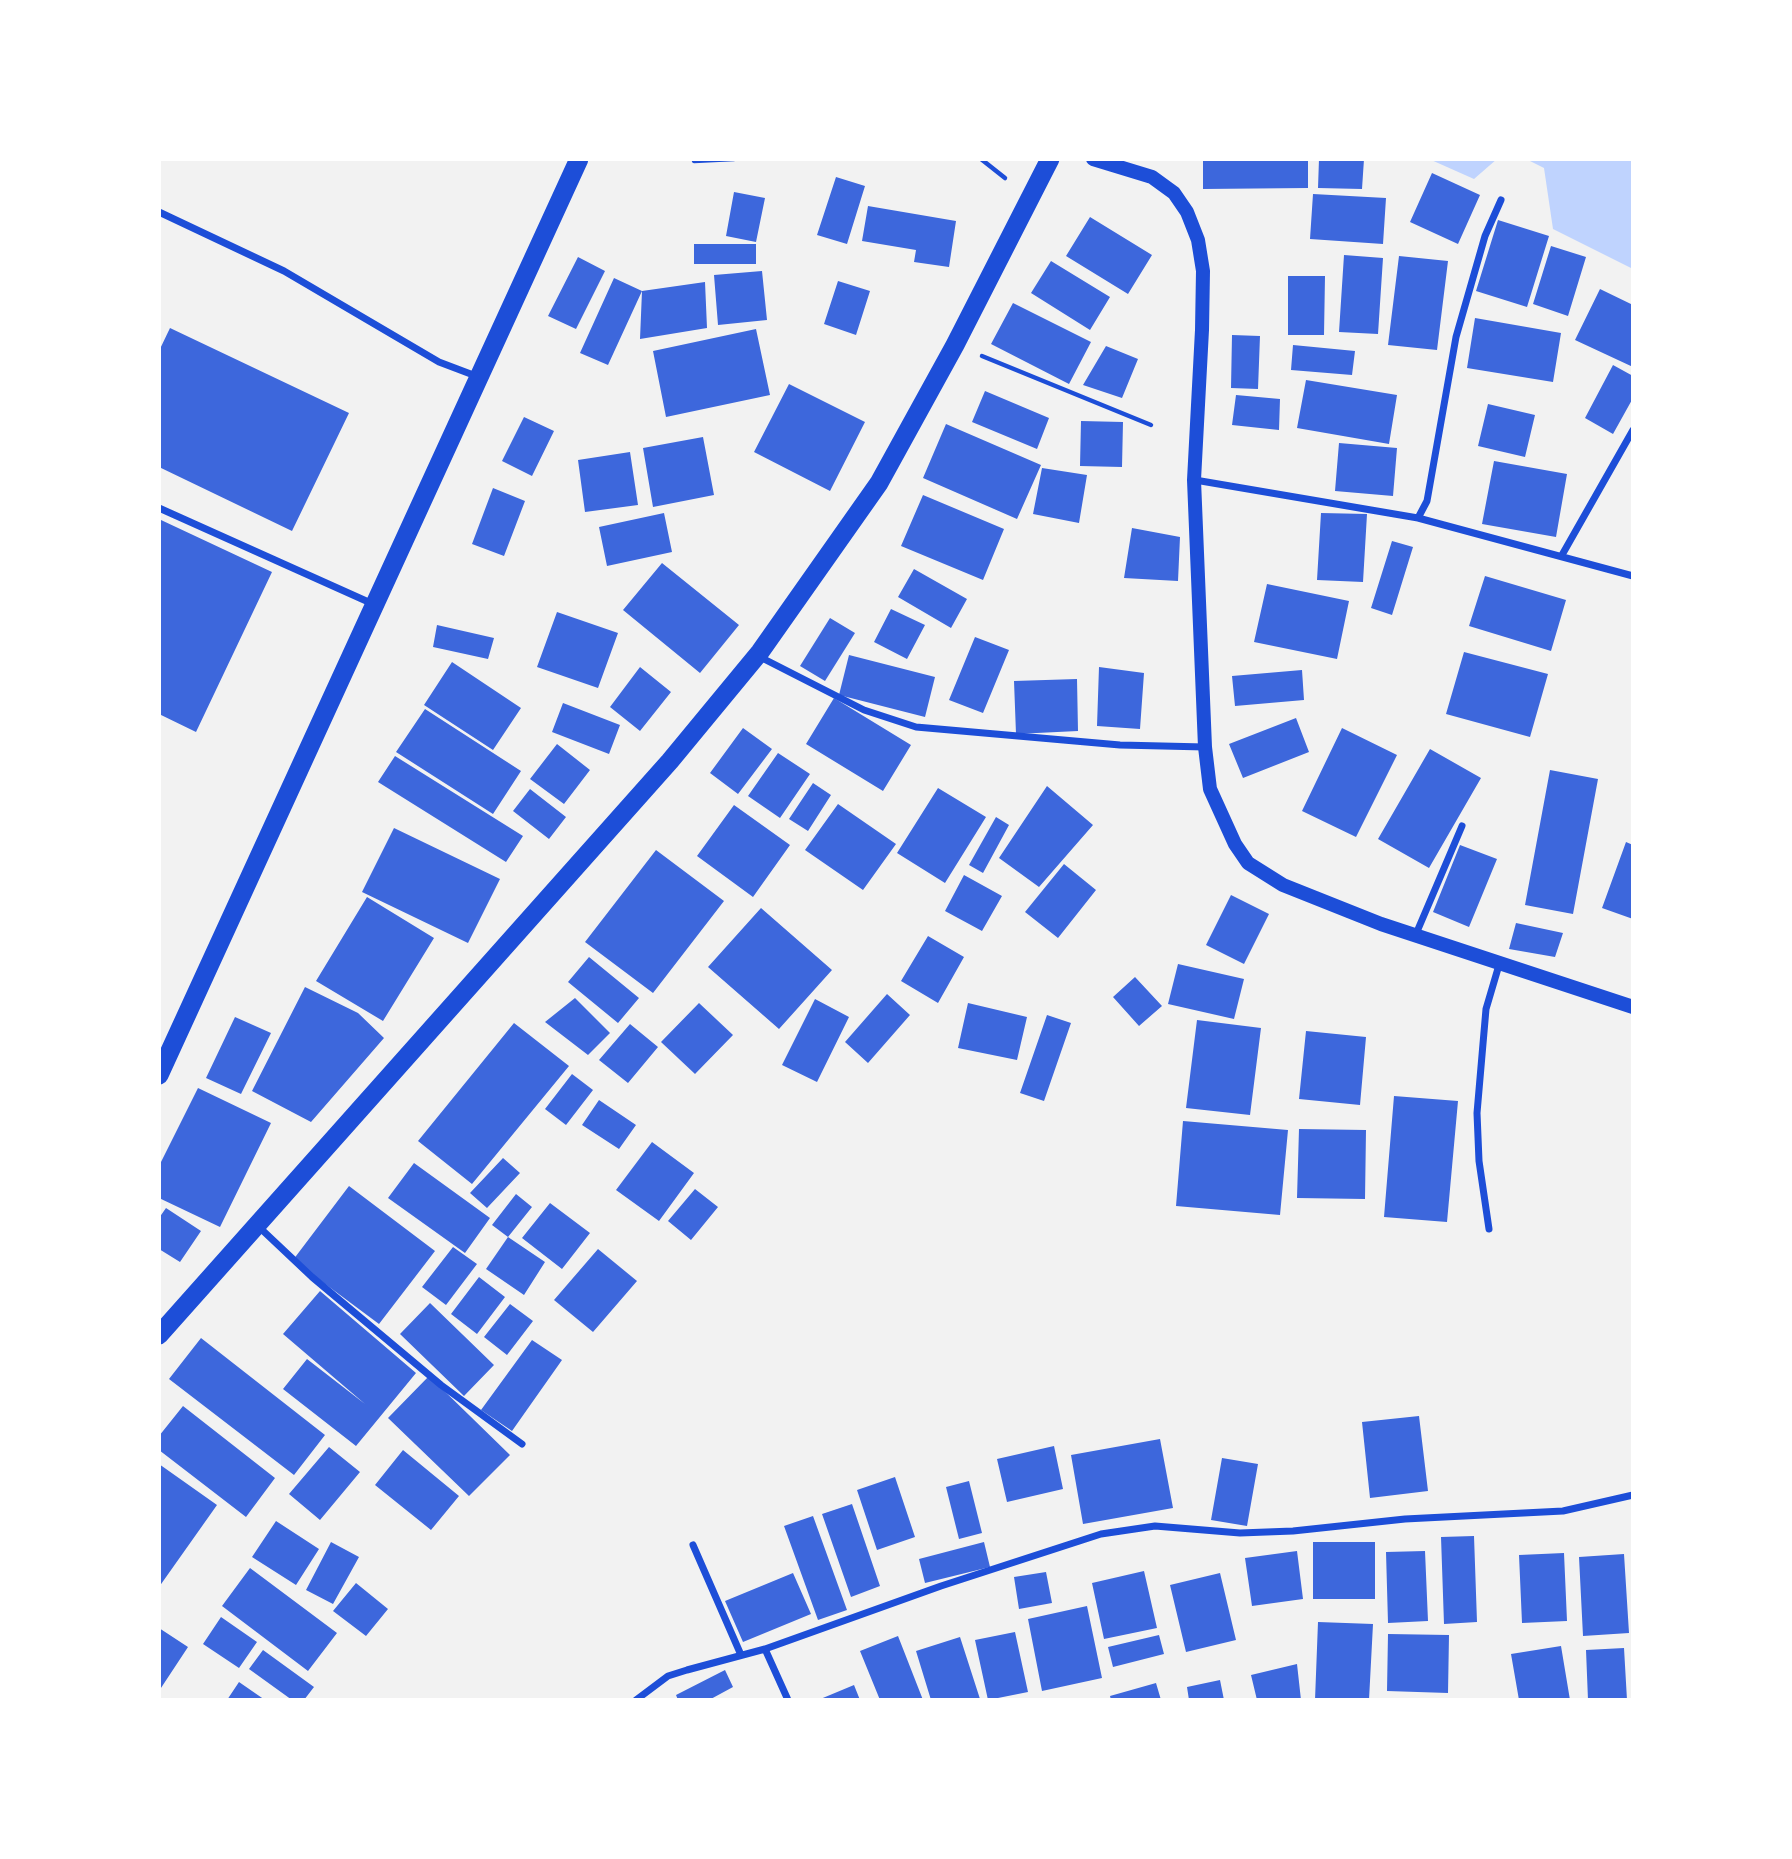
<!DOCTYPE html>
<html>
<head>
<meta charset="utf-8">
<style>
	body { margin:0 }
	#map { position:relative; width:1792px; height:1859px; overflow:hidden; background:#f2f2f2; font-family:Roboto,sans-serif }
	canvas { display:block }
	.frame { position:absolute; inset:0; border:161px solid #fff; pointer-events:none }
</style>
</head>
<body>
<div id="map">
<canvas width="1792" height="1859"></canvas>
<div class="frame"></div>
</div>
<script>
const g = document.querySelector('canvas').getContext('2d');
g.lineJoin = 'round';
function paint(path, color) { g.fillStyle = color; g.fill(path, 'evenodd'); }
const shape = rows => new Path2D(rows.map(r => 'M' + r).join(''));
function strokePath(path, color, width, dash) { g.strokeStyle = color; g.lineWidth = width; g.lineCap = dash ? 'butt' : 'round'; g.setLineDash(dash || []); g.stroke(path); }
paint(shape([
	[1429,159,1497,159,1474,179],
	[1526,159,1633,159,1633,269,1553,229,1544,168]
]), '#bfd3fe');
paint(shape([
	[1203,159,1308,159,1308,188,1203,189],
	[1319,159,1364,159,1362,189,1318,188],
	[1432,173,1480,195,1458,244,1410,222],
	[836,177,865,186,847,244,817,235],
	[734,192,765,198,756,242,726,236],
	[1313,194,1386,198,1383,244,1310,239],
	[868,206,956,221,949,267,914,262,916,250,862,241],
	[1090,217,1152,255,1128,294,1066,256],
	[1498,220,1549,236,1527,307,1476,291],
	[694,244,756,244,756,264,694,264],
	[1551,246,1586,257,1568,316,1533,304],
	[1344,255,1383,258,1378,334,1339,332],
	[1399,256,1448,261,1437,350,1388,345],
	[578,257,605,271,576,329,548,316],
	[1051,261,1110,297,1090,330,1031,293],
	[762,271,767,320,718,325,714,275],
	[1288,276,1325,276,1324,335,1288,335],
	[614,278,642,291,608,365,580,353],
	[838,281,870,291,856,335,824,324],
	[705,282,707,328,640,339,642,291],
	[1600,289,1633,305,1633,367,1575,340],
	[1013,303,1091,342,1069,384,991,344],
	[1475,318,1561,333,1553,382,1467,368],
	[170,328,349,413,292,531,159,467,159,351],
	[756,329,770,395,666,417,653,351],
	[1232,335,1260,336,1258,389,1231,388],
	[1293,345,1355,351,1352,375,1291,370],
	[1106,346,1138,359,1122,398,1083,385],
	[1613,365,1633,376,1633,398,1613,434,1585,418],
	[1306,380,1397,395,1389,444,1297,428],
	[789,384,865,422,830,491,754,452],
	[985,391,1049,418,1037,449,972,422],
	[1236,395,1280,399,1279,430,1232,425],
	[1488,404,1535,415,1525,457,1478,446],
	[524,417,554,431,532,476,502,461],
	[1081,421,1123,422,1122,467,1080,466],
	[946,424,1041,465,1017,519,923,478],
	[703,437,714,495,653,507,643,448],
	[1339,443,1397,448,1393,496,1335,491],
	[630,452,638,505,585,512,578,460],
	[1494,461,1567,474,1556,537,1482,524],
	[1042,468,1087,475,1079,523,1033,514],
	[493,488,525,501,504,556,472,544],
	[923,495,1004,529,983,580,901,546],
	[664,513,672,552,607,566,599,527],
	[1321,513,1367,514,1363,582,1317,580],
	[161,520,272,572,196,732,159,714],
	[1132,528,1180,537,1178,581,1124,578],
	[1392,541,1413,547,1392,615,1371,608],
	[662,563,739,625,700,673,623,610],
	[914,569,967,599,951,628,898,597],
	[1485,576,1566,600,1551,651,1469,626],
	[1267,584,1349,601,1337,659,1254,642],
	[891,609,925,625,907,659,874,642],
	[557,612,618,633,598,688,537,667],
	[830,618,855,633,825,681,800,666],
	[437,625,494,638,488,659,433,647],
	[975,637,1009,650,983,713,949,700],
	[1464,652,1548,674,1530,737,1446,714],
	[849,655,935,677,925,717,839,695],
	[452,662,521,708,493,750,424,705],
	[640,667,671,692,640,731,610,707],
	[1099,667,1144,673,1140,729,1097,726],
	[1302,670,1304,700,1235,706,1232,676],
	[1077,679,1078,731,1016,734,1014,681],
	[834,698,911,745,883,791,806,744],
	[563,703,620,725,609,754,552,732],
	[425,709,521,771,493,814,396,752],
	[1296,718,1309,752,1243,778,1229,744],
	[743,728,772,749,738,794,710,773],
	[1342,728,1397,755,1356,837,1302,811],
	[557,744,590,770,564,804,530,779],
	[1430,749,1481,778,1429,868,1378,839],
	[778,753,810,774,780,818,748,796],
	[395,756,523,836,506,862,378,782],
	[1550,770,1598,779,1573,914,1525,905],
	[813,783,831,795,808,831,789,819],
	[1047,786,1093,825,1039,887,999,858],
	[938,788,986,817,945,883,897,853],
	[530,789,566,817,549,839,513,811],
	[838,804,896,844,863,890,805,850],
	[734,805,790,845,753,897,697,856],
	[996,817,1009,825,983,873,969,865],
	[394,828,500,879,468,943,362,892],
	[1626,842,1633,845,1633,919,1602,908],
	[1460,845,1497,859,1469,927,1433,912],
	[656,850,724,901,653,993,585,942],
	[1064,864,1096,890,1058,938,1025,912],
	[964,875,1002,896,982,931,945,911],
	[1231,895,1269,914,1244,964,1206,945],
	[367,897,434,938,383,1021,316,981],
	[761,908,832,970,779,1029,708,967],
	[1516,923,1563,933,1555,957,1509,949],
	[928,936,964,957,938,1003,901,981],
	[589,957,639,998,618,1023,568,982],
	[1178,964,1244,979,1234,1019,1168,1004],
	[1135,977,1162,1006,1139,1026,1113,997],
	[305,987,358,1013,384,1038,311,1122,252,1091],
	[887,994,910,1015,868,1063,845,1042],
	[575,998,610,1033,588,1055,545,1022],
	[815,999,849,1017,817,1082,782,1065],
	[699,1003,733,1035,695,1074,661,1042],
	[968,1003,1027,1017,1017,1060,958,1048],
	[1047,1015,1071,1023,1044,1101,1020,1093],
	[235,1017,271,1033,241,1094,206,1078],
	[1197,1020,1261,1028,1250,1115,1186,1108],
	[514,1023,569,1066,472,1184,418,1141],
	[630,1024,658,1047,628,1083,599,1060],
	[1306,1031,1366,1037,1360,1105,1299,1099],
	[572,1074,593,1090,566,1125,545,1109],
	[198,1088,271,1123,220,1227,159,1198,159,1166],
	[1394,1096,1458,1101,1447,1222,1384,1217],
	[599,1100,636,1125,619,1149,582,1125],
	[1183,1121,1288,1130,1280,1215,1176,1206],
	[1299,1129,1366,1130,1365,1199,1297,1198],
	[652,1142,694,1173,659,1221,616,1190],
	[503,1158,520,1173,487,1208,470,1193],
	[414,1163,490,1218,465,1253,388,1198],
	[349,1186,435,1251,379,1324,293,1260],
	[695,1189,718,1207,691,1240,668,1221],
	[516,1194,532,1207,508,1237,492,1225],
	[550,1203,590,1233,562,1269,522,1238],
	[166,1208,201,1231,180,1262,159,1249,159,1218],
	[508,1237,545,1262,524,1295,486,1269],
	[453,1247,477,1264,446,1305,422,1287],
	[598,1249,637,1281,593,1332,554,1300],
	[479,1277,505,1297,477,1334,451,1314],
	[320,1291,416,1373,356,1446,283,1389,307,1359,365,1404,283,1334],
	[430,1303,494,1365,464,1396,400,1334],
	[510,1304,533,1321,507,1355,484,1337],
	[201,1338,325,1435,294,1475,169,1379],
	[532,1340,562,1360,512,1431,481,1410],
	[429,1376,510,1455,469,1496,388,1418],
	[183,1406,275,1478,246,1517,159,1450,159,1436],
	[1419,1416,1428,1491,1370,1498,1362,1422],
	[1160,1439,1173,1508,1083,1524,1071,1455],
	[1054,1446,1063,1489,1007,1502,997,1459],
	[329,1447,360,1472,320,1520,289,1494],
	[403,1450,459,1496,431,1530,375,1485],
	[1222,1458,1258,1464,1247,1526,1211,1520],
	[159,1464,217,1505,159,1587],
	[895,1477,915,1537,877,1550,857,1490],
	[969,1481,982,1533,959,1539,946,1487],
	[852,1504,880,1586,851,1597,822,1514],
	[813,1516,847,1610,818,1620,784,1526],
	[276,1521,319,1549,296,1585,252,1557],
	[1474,1536,1477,1622,1444,1624,1441,1537],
	[331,1542,359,1557,333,1604,306,1590],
	[984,1542,990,1567,925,1583,919,1559],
	[1313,1542,1375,1542,1375,1599,1313,1599],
	[1297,1551,1303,1599,1252,1606,1245,1558],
	[1425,1551,1428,1621,1388,1623,1386,1552],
	[1564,1553,1567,1621,1522,1623,1519,1555],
	[1624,1554,1629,1633,1583,1636,1579,1557],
	[250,1568,337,1633,308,1671,222,1606],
	[1144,1571,1157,1628,1104,1639,1092,1583],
	[1046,1572,1052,1603,1019,1609,1014,1577],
	[793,1573,811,1614,743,1642,725,1601],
	[1220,1573,1236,1640,1186,1652,1170,1585],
	[356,1583,388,1609,366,1636,333,1611],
	[1087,1606,1102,1678,1042,1691,1028,1619],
	[221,1617,257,1642,239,1668,203,1644],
	[1318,1622,1373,1624,1369,1700,1315,1700],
	[159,1628,188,1647,159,1691],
	[1015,1632,1028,1692,988,1700,975,1640],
	[1388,1634,1449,1635,1448,1693,1387,1691],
	[1159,1635,1164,1654,1113,1667,1108,1647],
	[898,1636,923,1700,880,1700,860,1651],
	[960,1637,980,1699,931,1700,916,1651],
	[1561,1646,1570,1700,1519,1700,1511,1654],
	[1624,1648,1627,1700,1588,1700,1586,1650],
	[263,1650,314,1687,304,1700,292,1700,249,1669],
	[1297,1664,1301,1700,1257,1700,1251,1675],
	[725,1670,733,1687,709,1700,678,1700,676,1695],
	[1220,1680,1224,1700,1189,1700,1187,1687],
	[239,1682,265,1700,227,1700],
	[1156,1683,1161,1700,1111,1700,1110,1696],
	[854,1685,860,1700,818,1700]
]), '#3d67dc');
strokePath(shape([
	[981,159,1005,178],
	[694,161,734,159],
	[982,356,1151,425]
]), '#1d4ed8', 4.5);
strokePath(shape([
	[159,212,284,271,439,362,476,376],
	[1195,480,1418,518,1427,501,1456,337,1485,236,1501,200],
	[159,508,373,604],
	[1418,518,1633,576],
	[1562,555,1633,430],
	[760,657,864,710,916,727,1120,745,1205,747],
	[1416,934,1462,826],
	[259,1227,312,1277,441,1385,522,1444],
	[1489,1229,1479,1161,1477,1113,1486,1009,1499,965],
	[693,1545,741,1655],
	[765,1649,788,1700],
	[636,1700,668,1676,687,1670,765,1649,941,1586,1101,1534,1155,1526,1240,1533,1293,1531,1405,1519,1563,1511,1633,1495]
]), '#1d4ed8', 7);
strokePath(shape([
	[1093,159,1152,177,1174,193,1187,212,1198,240,1203,271,1202,330,1194,480,1205,747,1210,789,1235,844,1248,863,1283,885,1381,924,1633,1007]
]), '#1d4ed8', 14);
strokePath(shape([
	[159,1075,579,159],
	[159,1335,670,761,760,652,879,483,955,345,1050,159]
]), '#1d4ed8', 19);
</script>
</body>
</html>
